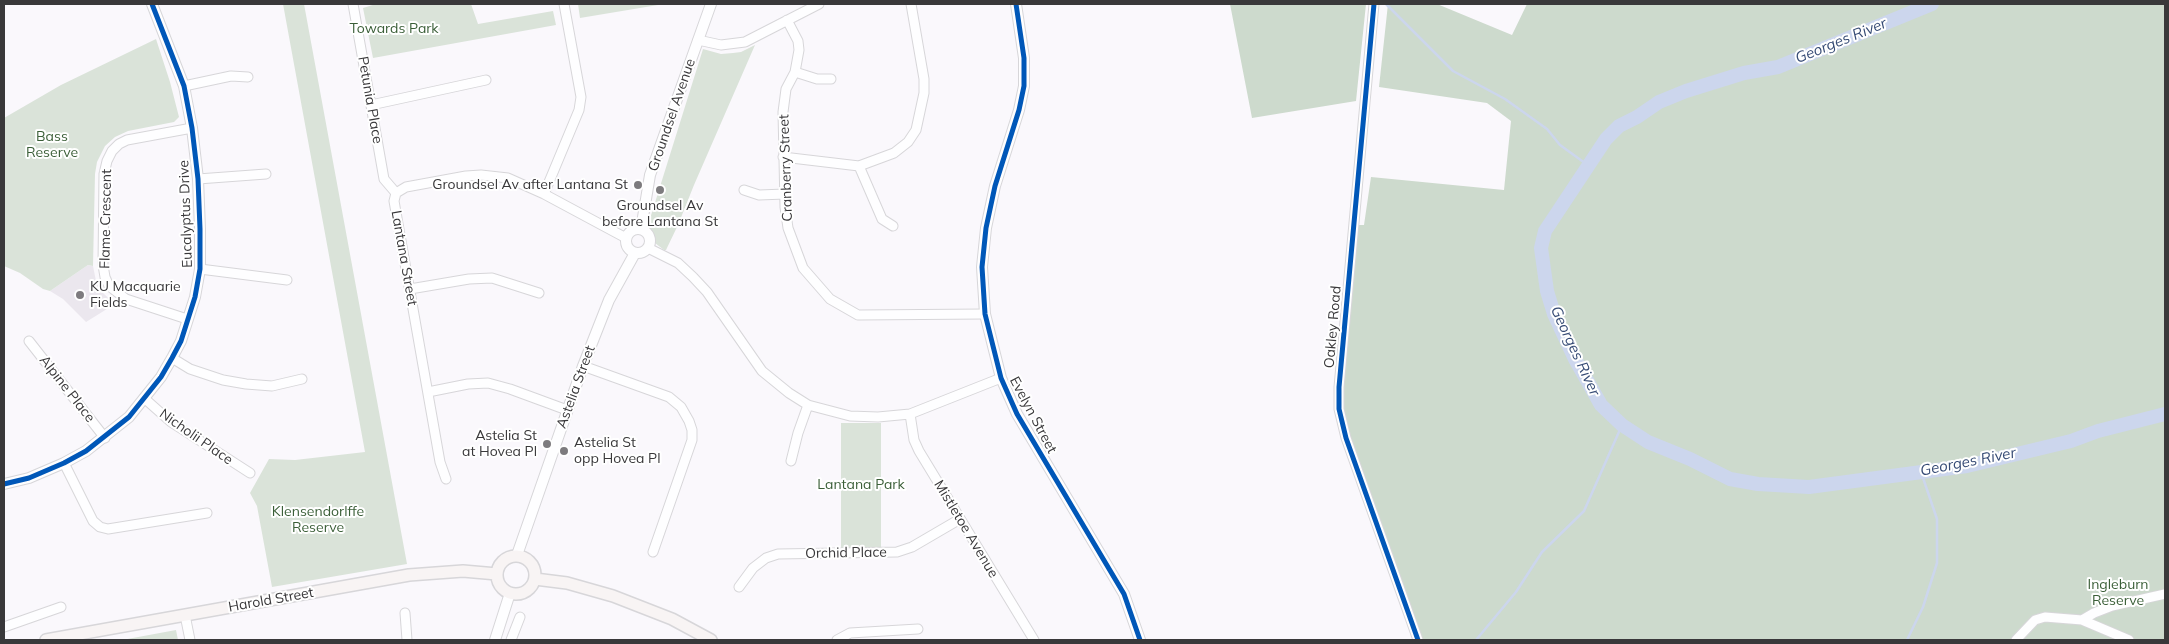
<!DOCTYPE html>
<html>
<head>
<meta charset="utf-8">
<style>
	body { margin:0 }
	#map { position:relative; width:2169px; height:644px; overflow:hidden; background:#faf8fc; font-family:Mulish,sans-serif }
	canvas { display:block }
	.frame { position:absolute; inset:0; border:5px solid #39383a; pointer-events:none }
</style>
</head>
<body>
<div id="map">
<canvas width="2169" height="644"></canvas>
<div class="frame"></div>
</div>
<script>
const g = document.querySelector('canvas').getContext('2d');
g.lineJoin = 'round';
function paint(path, color) { g.fillStyle = color; g.fill(path, 'evenodd'); }
const shape = rows => new Path2D(rows.map(r => 'M' + r).join(''));
function strokePath(path, color, width, dash) { g.strokeStyle = color; g.lineWidth = width; g.lineCap = dash ? 'butt' : 'round'; g.setLineDash(dash || []); g.stroke(path); }
function write(font, color, halo, rows, align = 'center') {
  g.font = font + ' Mulish,sans-serif'; g.lineWidth = 4; g.setLineDash([]); g.textBaseline = 'middle'; g.strokeStyle = halo; g.fillStyle = color; for (const [text, x, y, turn = 0] of rows) {
    g.save(); g.translate(x, y); g.rotate((+turn || 0) * Math.PI / 180); g.textAlign = isNaN(turn) ? turn : align; if (halo) g.strokeText(text, 0, 0); g.fillText(text, 0, 0); g.restore();
  }
}
paint(shape([
	[88,265,93,266,96,281,103,293,115,304,86,322,63,299,50,291]
]), '#ebe7ee');
paint(shape([
	[283,4,304,4,407,564,272,587,257,506,250,493,269,459,295,460,365,452],
	[376,4,471,4,478,24,553,11,556,25,373,58,363,8],
	[578,4,664,4,580,18],
	[156,39,170,82,179,117,174,122,128,131,115,137,105,146,97,162,95,174,93,266,88,265,50,291,43,289,20,273,4,266,4,118,61,85],
	[755,45,694,185,678,225,666,250,664,250,655,243,648,225,703,49,721,54,733,53,741,52],
	[841,423,881,423,881,547,841,548],
	[176,630,178,640,122,640]
]), '#dae3d9');
paint(shape([
	[1230,4,1366,4,1356,101,1252,118],
	[1388,4,1437,4,1512,35,1527,4,2165,4,2165,640,1422,640,1350,436,1344,414,1344,378,1358,225,1364,225,1371,177,1504,190,1511,121,1487,103,1379,87]
]), '#cddacd');
strokePath(shape([
	[1386,4,1453,71,1505,99,1547,129,1560,145,1589,166],
	[1476,640,1516,592,1542,552,1584,511,1622,425],
	[1907,640,1923,607,1937,563,1937,519,1921,472]
]), '#ccd6ed', 2.5);
strokePath(shape([
	[1932,4,1778,67,1744,73,1686,91,1659,102,1637,117,1619,126,1606,139,1545,231,1541,248,1547,291,1554,314,1575,359,1601,405,1622,425,1648,442,1690,459,1730,479,1758,484,1809,487,1967,466,2071,441,2098,431,2165,414]
]), '#ccd6ed', 14);
const minor = shape([
	[353,4,384,179,396,193],
	[1374,4,1339,387,1339,409,1346,438,1418,640],
	[787,20,798,41,799,50,795,72,786,89,783,112,785,207,788,228,803,268,830,299,858,315,985,314],
	[698,40,721,45,745,42,819,4],
	[795,72,817,79,831,79],
	[184,86,231,76,248,77],
	[371,105,486,80],
	[783,157,859,166,894,153,908,142,916,130,924,93,924,79,911,4],
	[859,166,882,219,893,226],
	[198,179,266,174],
	[744,190,759,195,785,194],
	[544,194,579,110,581,97,564,4],
	[648,248,678,263,693,277,707,292,762,371,789,393,808,405,850,416,878,417,910,414,1001,378],
	[200,269,287,280],
	[410,289,469,279,492,278,539,293],
	[187,319,126,299,109,286,105,277,103,265,104,174,107,161,112,151,119,144,127,140,192,128],
	[29,341,105,438],
	[172,358,190,369,223,380,246,384,272,386,302,379],
	[583,366,669,397,681,407,689,421,692,430,692,440,653,552],
	[428,392,468,384,488,383,510,389,567,410],
	[144,398,171,422,250,473],
	[910,414,914,440,919,451,1034,640],
	[791,461,798,433,808,405],
	[64,463,93,521,100,527,108,529,207,513],
	[446,479,440,462,394,201,396,193,406,187,466,176,481,175,508,178,544,194,626,238],
	[739,587,753,568,766,558,778,554,897,552,912,547,960,519],
	[405,613,407,640],
	[185,615,190,640],
	[2082,620,2094,613,2112,606,2165,594],
	[4,627,61,607],
	[511,640,520,617],
	[837,640,850,633,918,629],
	[2016,640,2035,620,2045,617,2082,620,2129,640]
]);
const tertiary = shape([
	[1016,4,1024,58,1024,86,1019,110,995,186,986,228,982,267,985,314,1001,378,1017,414,1124,594,1140,640],
	'626 241a12 12 0 1 1 24 0a12 12 0 1 1-24 0Z',
	[641,229,650,175,711,4],
	[4,484,29,478,64,463,86,451,129,417,161,377,172,358,181,341,195,297,200,269,200,229,198,179,192,128,184,86,152,4],
	[517,555,583,366,609,300,635,253],
	[495,640,510,593]
]);
const secondary = shape([
	'497 575a19 19 0 1 1 38 0a19 19 0 1 1-38 0Z',
	[535,579,567,583,613,596,672,619,711,640],
	[46,640,409,575,463,571,497,574]
]);
strokePath(minor, '#d7d6d9', 11);
strokePath(tertiary, '#d7d6d9', 12);
strokePath(secondary, '#d7d6d9', 14);
strokePath(minor, '#fefeff', 9);
strokePath(tertiary, '#fefeff', 10);
strokePath(secondary, '#f8f4f4', 11);
strokePath(shape([
	[1016,4,1024,58,1024,86,1019,110,995,186,986,228,982,267,985,314,1001,378,1017,414,1124,594,1140,640],
	[1374,4,1339,387,1339,409,1346,438,1418,640],
	[4,484,29,478,64,463,86,451,129,417,161,377,172,358,181,341,195,297,200,269,200,229,198,179,192,128,184,86,152,4]
]), '#0057b8', 5);
for (const [x, y, r, color] of [
	[638,185,5,"#7d7b7e"],
	[660,190,5,"#7d7b7e"],
	[80,295,5,"#7d7b7e"],
	[547,444,5,"#7d7b7e"],
	[564,451,5,"#7d7b7e"]
]) { const dot = new Path2D(); dot.arc(x, y, r, 0, 2 * Math.PI); g.fillStyle = color; g.fill(dot); strokePath(dot, '#fff', 2); }
write('14px', '#3a5e37', '#fff', [
	["Towards Park",394,29],
	["Bass",52,137],
	["Reserve",52,153],
	["Lantana Park",861,485],
	["Klensendorlffe",318,512],
	["Reserve",318,528],
	["Ingleburn",2118,585],
	["Reserve",2118,601]
]);
write('14px', '#39383a', '#fff', [
	["Petunia Place",370,100,80],
	["Groundsel Avenue",672,115,-71],
	["Cranberry Street",786,168,-92],
	["Eucalyptus Drive",186,214,-92],
	["Flame Crescent",106,219,-89],
	["Lantana Street",404,258,80],
	["Oakley Road",1333,327,-85],
	["Astelia Street",576,387,-70],
	["Alpine Place",67,389,52],
	["Evelyn Street",1033,415,62],
	["Nicholii Place",196,437,35],
	["Mistletoe Avenue",966,529,59],
	["Orchid Place",846,553,-1],
	["Harold Street",271,600,-10]
]);
write('14px', '#39383a', '#fff', [
	["Groundsel Av after Lantana St",628,185],
	["Groundsel Av",660,206,"center"],
	["before Lantana St",660,222,"center"],
	["KU Macquarie",90,287,"left"],
	["Fields",90,303,"left"],
	["Astelia St",537,436],
	["at Hovea Pl",537,452],
	["Astelia St",574,443,"left"],
	["opp Hovea Pl",574,459,"left"]
], 'right');
write('italic 15px', '#364b75', '#fff', [
	["Georges River",1841,41,-22],
	["Georges River",1575,351,65],
	["Georges River",1968,462,-11]
]);
</script>
</body>
</html>
